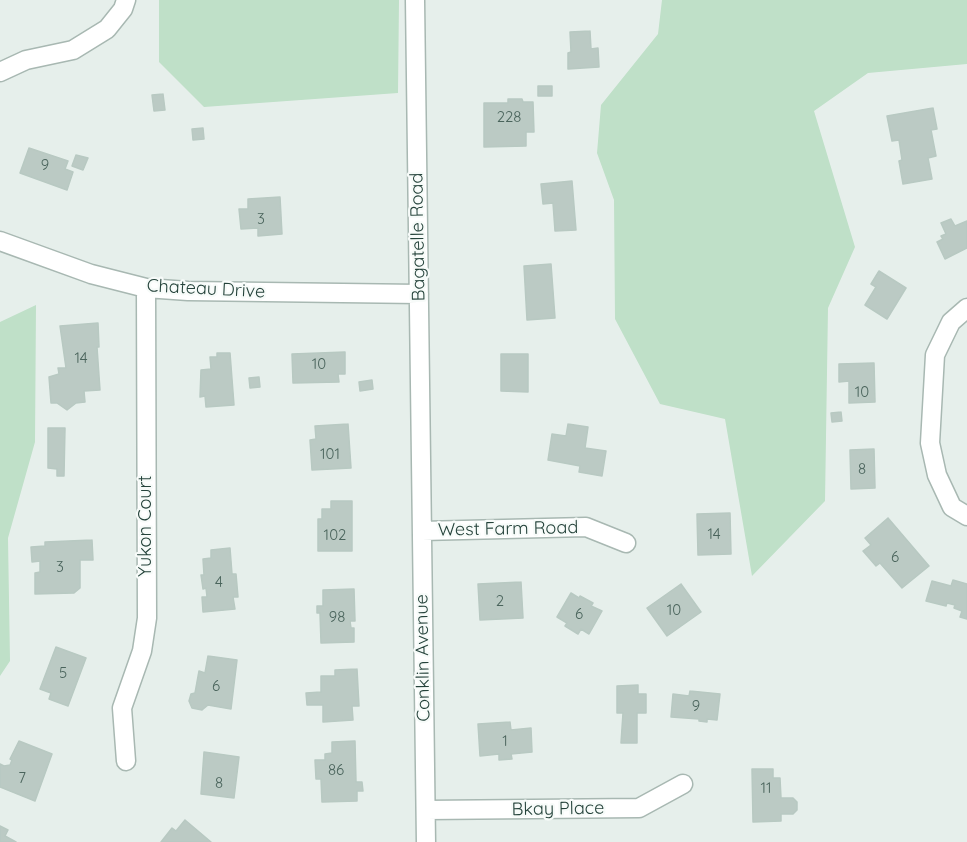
<!DOCTYPE html>
<html>
<head>
<meta charset="utf-8">
<style>
	body { margin:0 }
	canvas { display:block; background:#e6efeb }
</style>
</head>
<body>
<canvas width="967" height="842"></canvas>
<script>
const g = document.querySelector('canvas').getContext('2d');
g.lineJoin = 'round';
function paint(path, color) { g.fillStyle = color; g.fill(path, 'evenodd'); }
const shape = rows => new Path2D(rows.map(r => 'M' + r).join(''));
function strokePath(path, color, width, dash) { g.strokeStyle = color; g.lineWidth = width; g.lineCap = dash ? 'butt' : 'round'; g.setLineDash(dash || []); g.stroke(path); }
function write(font, color, halo, rows, align = 'center') {
  g.font = font + ' Quicksand,sans-serif'; g.lineWidth = 4.5; g.setLineDash([]); g.textBaseline = 'middle'; g.strokeStyle = halo; g.fillStyle = color; for (const [text, x, y, turn = 0] of rows) {
    g.save(); g.translate(x, y); g.rotate((+turn || 0) * Math.PI / 180); g.textAlign = isNaN(turn) ? turn : align; if (halo) g.strokeText(text, 0, 0); g.fillText(text, 0, 0); g.restore();
  }
}
paint(shape([
	[159,0,399,0,398,93,204,107,159,62],
	[662,0,967,0,967,64,868,73,814,111,855,247,828,308,825,501,752,576,725,419,660,404,615,319,614,200,597,153,601,105,658,34],
	[36,305,35,442,8,538,10,661,0,676,0,322]
]), '#bfe0c8');
const building = shape([
	[590,31,591,49,598,48,599,67,568,69,568,53,571,52,570,32,590,31],
	[538,86,552,86,552,96,538,96,538,86],
	[163,94,165,110,154,111,152,95,163,94],
	[508,99,522,99,523,102,533,102,534,132,526,132,526,146,484,147,484,103,508,103,508,99],
	[933,108,937,129,931,130,936,156,928,158,932,179,903,184,899,161,902,160,899,140,892,141,887,116,933,108],
	[203,128,204,139,193,140,192,129,203,128],
	[29,148,68,161,65,169,73,172,67,190,20,173,29,148],
	[76,155,88,158,83,170,72,166,76,155],
	[572,181,576,230,555,231,553,203,543,204,541,184,572,181],
	[280,197,282,234,258,236,258,228,241,229,239,209,248,209,248,199,280,197],
	[951,219,955,226,967,221,967,248,945,259,937,242,943,239,941,236,946,234,941,223,951,219],
	[551,264,555,318,527,320,524,266,551,264],
	[879,271,906,288,887,319,865,305,876,287,871,284,879,271],
	[98,323,99,347,97,347,100,390,84,391,85,402,76,403,67,410,57,403,51,403,49,377,59,374,58,368,66,368,60,326,98,323],
	[345,352,345,374,338,374,339,382,293,383,292,354,345,352],
	[217,353,230,353,234,405,206,407,205,396,200,397,201,370,211,369,210,357,217,357,217,353],
	[501,354,528,354,528,392,501,391,501,354],
	[874,363,875,402,849,403,849,381,839,382,839,364,874,363],
	[259,377,260,387,250,388,249,378,259,377],
	[372,380,373,389,360,391,359,382,372,380],
	[841,412,842,421,832,422,831,413,841,412],
	[348,424,351,468,312,470,310,440,316,439,315,426,348,424],
	[568,424,588,427,585,448,606,451,602,476,579,472,580,466,548,460,552,434,566,436,568,424],
	[48,428,65,428,64,476,57,476,57,469,48,468,48,428],
	[874,449,875,488,851,489,850,450,874,449],
	[331,501,352,501,352,551,318,551,318,519,322,519,322,509,331,509,331,501],
	[730,513,731,554,698,555,697,514,730,513],
	[888,518,929,566,902,588,880,563,876,566,863,551,871,545,865,538,888,518],
	[92,540,93,560,80,560,80,588,74,593,35,594,35,573,40,572,40,561,32,562,31,547,45,546,45,542,92,540],
	[230,548,232,574,236,574,238,597,233,597,235,609,203,612,202,597,207,597,206,588,203,589,201,575,204,575,203,559,211,558,211,550,230,548],
	[953,580,967,584,967,619,960,617,962,611,954,608,955,605,947,603,946,606,926,601,932,581,951,586,953,580],
	[521,582,523,618,480,620,478,584,521,582],
	[681,584,701,612,667,636,647,608,681,584],
	[354,589,355,621,350,621,351,628,354,628,354,642,321,643,320,613,317,613,317,606,323,606,323,590,354,589],
	[571,593,579,598,580,596,593,603,591,606,602,611,589,634,581,629,578,634,565,626,567,623,557,617,571,593],
	[56,647,86,658,68,706,49,699,51,693,40,689,56,647],
	[208,656,237,660,231,709,208,705,202,710,192,708,189,701,191,694,195,693,199,671,205,673,208,656],
	[357,669,359,706,352,706,353,720,323,722,323,705,307,705,306,693,321,692,321,676,335,676,335,670,357,669],
	[638,685,638,694,646,694,646,713,637,713,637,743,621,743,623,713,617,713,617,686,638,685],
	[690,691,720,694,717,720,707,719,707,722,699,721,699,719,671,717,673,694,689,696,690,691],
	[510,722,511,730,531,728,532,752,511,754,512,759,499,760,499,754,480,756,478,724,510,722],
	[19,741,52,754,35,801,0,787,0,764,4,766,10,765,12,760,10,759,19,741],
	[355,741,356,782,362,782,363,791,357,791,357,801,322,802,321,779,316,779,315,760,325,760,325,754,332,753,332,742,355,741],
	[204,752,239,757,234,798,201,794,204,752],
	[752,769,773,769,773,778,780,778,781,798,793,798,797,802,797,810,793,814,781,814,781,821,753,822,752,769],
	[185,820,211,842,161,842,172,828,176,831,185,820],
	[0,826,8,830,5,836,16,842,0,842,0,826]
]);
paint(building, '#bbcac4');
strokePath(building, '#b8c9c2', 1.5);
const minor = shape([
	[415,0,426,842],
	[0,72,26,60,73,50,107,29,123,9,126,0],
	[0,241,91,274,146,288,188,291,419,294],
	[967,308,951,322,935,355,930,443,937,475,952,507,967,516],
	[422,531,586,527,626,543],
	[126,761,122,708,142,651,147,618,146,288],
	[426,810,639,808,683,784]
]);
strokePath(minor, '#a8b8b2', 21);
strokePath(minor, '#fff', 18);
write('15px', '#4a645c', null, [
	["228",509,117],
	["9",45,165],
	["3",261,219],
	["14",81,358],
	["10",319,364],
	["10",862,392],
	["101",330,454],
	["8",862,469],
	["14",714,534],
	["102",335,535],
	["6",895,557],
	["3",60,567],
	["4",219,582],
	["2",500,601],
	["10",674,610],
	["6",579,614],
	["98",337,617],
	["5",63,673],
	["6",216,686],
	["9",696,706],
	["1",505,741],
	["86",336,770],
	["7",22,778],
	["8",219,783],
	["11",766,788]
]);
write('18px', '#24423a', '#f7fbf9', [
	["Bagatelle Road",418,237,-91],
	["Chateau Drive",206,289,3],
	["Yukon Court",146,526,-90],
	["West Farm Road",508,529,-1],
	["Conklin Avenue",423,658,-91],
	["Bkay Place",558,809,-1]
]);
</script>
</body>
</html>
